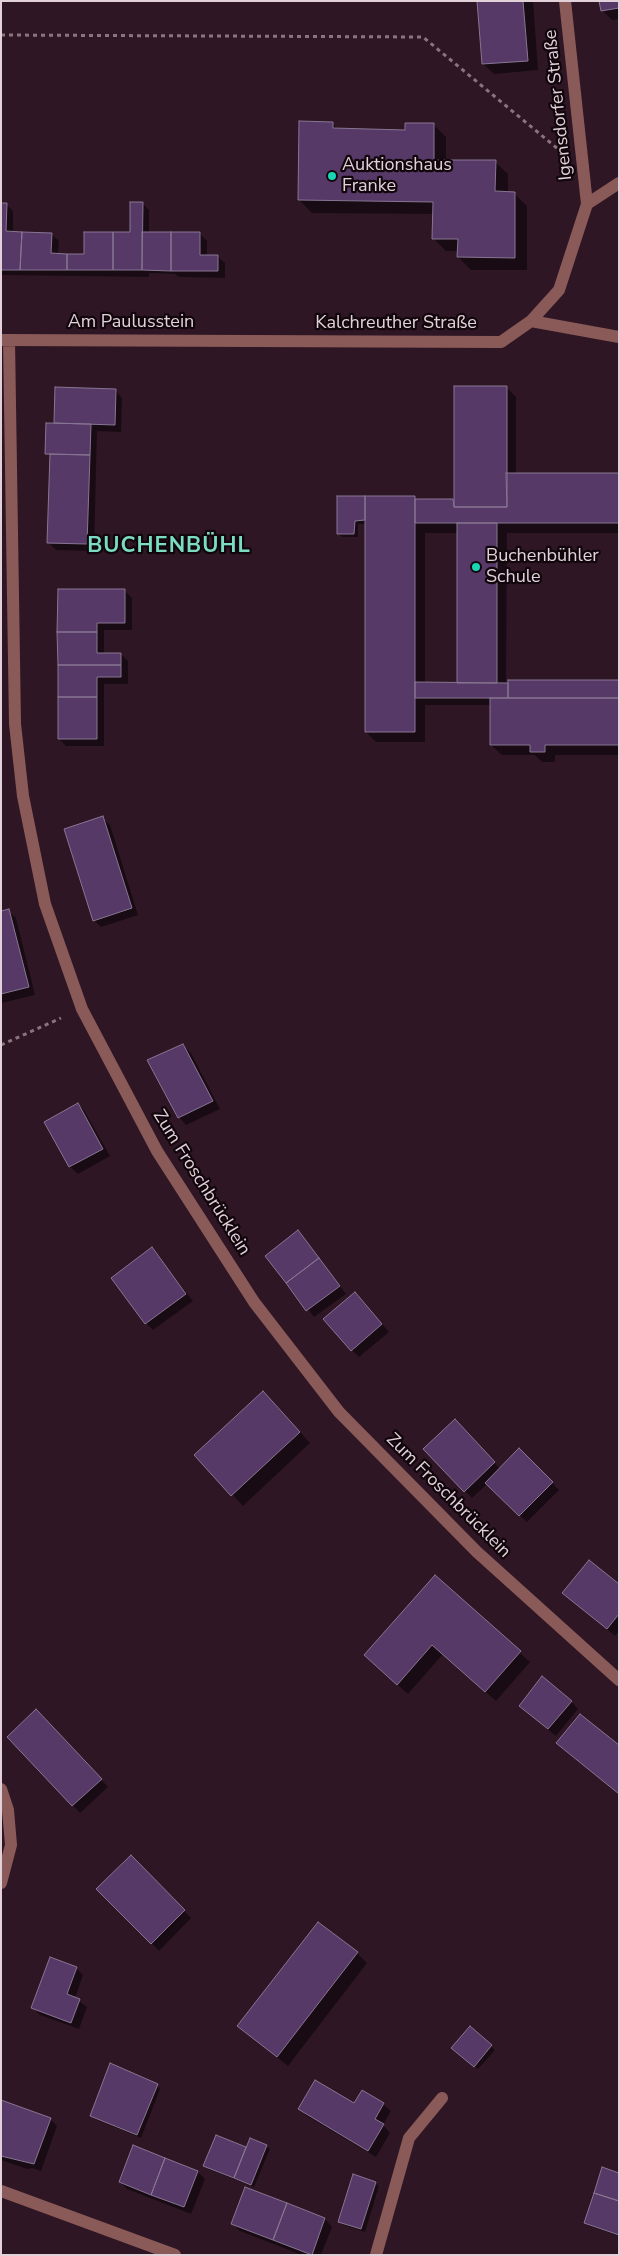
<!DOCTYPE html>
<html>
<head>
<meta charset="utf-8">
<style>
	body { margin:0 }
	#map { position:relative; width:620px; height:2256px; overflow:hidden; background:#2f1624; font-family:"Nunito Sans",sans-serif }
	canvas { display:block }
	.frame { position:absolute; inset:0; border:2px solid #e3d1d9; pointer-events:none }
</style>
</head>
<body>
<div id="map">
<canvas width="620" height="2256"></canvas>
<div class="frame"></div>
</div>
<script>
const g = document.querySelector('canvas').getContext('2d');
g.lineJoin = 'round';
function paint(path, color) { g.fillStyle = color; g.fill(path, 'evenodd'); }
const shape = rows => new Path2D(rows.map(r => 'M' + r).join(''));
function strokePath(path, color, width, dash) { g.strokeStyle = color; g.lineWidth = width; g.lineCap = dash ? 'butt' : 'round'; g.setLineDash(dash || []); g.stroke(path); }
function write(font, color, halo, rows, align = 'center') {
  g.font = font + ' "Nunito Sans",sans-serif'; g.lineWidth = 4.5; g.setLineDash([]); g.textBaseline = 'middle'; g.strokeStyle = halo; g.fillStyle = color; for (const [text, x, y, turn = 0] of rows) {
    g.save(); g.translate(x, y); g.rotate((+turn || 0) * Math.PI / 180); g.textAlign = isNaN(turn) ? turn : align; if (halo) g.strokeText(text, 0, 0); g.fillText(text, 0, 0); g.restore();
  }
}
paint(shape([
	[478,1,533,1,538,70,494,74,483,64],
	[619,1,619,19,612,20,602,10],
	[332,123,339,130,407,131,434,125,446,137,446,161,495,162,508,174,508,193,514,193,527,206,527,270,471,270,458,257,458,251,446,251,433,238,434,214,312,213,299,200],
	[142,203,149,210,149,233,200,234,207,241,207,256,217,256,225,263,225,278,179,277,175,274,149,273,149,277,1,275,1,204,6,204,13,211,13,233,51,234,59,241,58,254,85,256,132,234],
	[506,387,516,397,516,474,619,474,619,533,507,533,506,684,619,681,619,755,555,755,555,762,542,762,535,755,502,755,491,745,491,705,425,705,425,742,376,742,366,732,366,524,358,524,358,537,342,537,338,533,365,497,455,500],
	[425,533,458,533,458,684,425,684],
	[56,388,115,390,122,398,121,432,97,431,94,551,56,550,48,542,51,457,47,453,55,424],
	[59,591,125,591,132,598,132,630,104,630,104,654,121,654,128,661,128,684,104,684,104,746,66,746,59,739],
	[102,818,110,825,138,915,101,927,94,920],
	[8,911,16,918,35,995,1,1003,1,913],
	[183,1046,191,1053,220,1109,186,1125,179,1117],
	[78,1104,85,1112,110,1156,78,1174,70,1167,46,1122],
	[298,1232,346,1294,314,1317,266,1256],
	[152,1249,193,1301,153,1330,146,1323],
	[362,1301,389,1332,359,1357,352,1350],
	[274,1403,310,1443,243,1506,196,1455],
	[462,1428,500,1469,519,1450,559,1490,527,1522,487,1484,472,1498,465,1491],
	[435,1577,530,1662,496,1701,443,1654,408,1694,376,1665],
	[619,1585,619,1631,615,1636,564,1593],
	[571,1701,578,1709,556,1736,528,1713],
	[43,1718,108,1787,80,1813,9,1737],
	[557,1743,619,1747,619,1794,565,1750],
	[131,1857,191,1918,159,1951,98,1889],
	[357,1953,367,1963,288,2066,239,2026],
	[76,1968,83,1975,75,1998,87,2007,79,2029,40,2015,33,2008],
	[470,2028,495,2050,478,2069,456,2051],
	[157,2085,160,2089,141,2138,95,2119,91,2116],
	[1,2101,50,2119,57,2126,41,2171,32,2168,27,2169,1,2160],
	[383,2104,391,2111,383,2125,390,2133,376,2157,307,2116,299,2109],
	[216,2136,247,2148,266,2146,270,2149,254,2187,208,2169,205,2166],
	[134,2147,198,2172,205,2179,191,2214,127,2189,120,2182],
	[619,2174,619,2236,589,2226,585,2223],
	[375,2183,379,2186,365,2232,343,2225,339,2222],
	[246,2189,325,2219,332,2227,321,2255,302,2255,240,2231,233,2224]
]), '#0007');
const building = shape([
	[477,1,523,1,528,61,482,64,477,1],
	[599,1,619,1,619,8,601,11,599,1],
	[299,121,333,122,333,128,405,130,405,123,434,123,434,160,496,160,495,191,515,192,515,258,457,257,458,239,432,239,433,202,298,200,299,121],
	[130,202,143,202,142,270,113,270,113,232,130,232,130,202],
	[1,203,7,203,6,231,22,232,20,270,1,270,1,203],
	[22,232,52,233,51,253,67,254,67,270,20,270,22,232],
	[84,232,113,232,113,270,67,270,67,254,84,254,84,232],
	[142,232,171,232,171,271,142,270,142,232],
	[171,232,200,232,200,255,218,255,218,271,171,271,171,232],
	[454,386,507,386,507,507,454,507,454,386],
	[55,387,116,389,115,425,54,423,55,387],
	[46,423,91,424,90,455,45,454,46,423],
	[50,454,90,455,87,544,47,543,50,454],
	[506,473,619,473,619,523,415,523,415,499,453,499,454,507,507,507,506,473],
	[337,496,365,496,365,520,355,521,354,534,337,534,337,496],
	[365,496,415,496,415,732,365,732,365,496],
	[457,523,497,523,497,683,457,683,457,523],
	[58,589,125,589,125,623,97,623,97,632,57,632,58,589],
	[57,632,97,632,97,653,121,653,121,665,58,665,57,632],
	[58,665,121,665,121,677,97,677,97,697,58,697,58,665],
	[508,680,619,680,619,698,508,698,508,680],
	[415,682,508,683,508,698,415,698,415,682],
	[58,697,97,697,97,739,58,739,58,697],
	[490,698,619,698,619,745,545,745,545,752,530,752,530,745,490,745,490,698],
	[103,816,132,908,93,921,64,829,103,816],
	[9,909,29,987,1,994,1,911,9,909],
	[183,1044,213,1101,178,1118,147,1060,183,1044],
	[78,1103,103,1149,69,1167,44,1122,78,1103],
	[298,1230,319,1258,286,1283,265,1256,298,1230],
	[152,1247,186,1294,145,1324,111,1278,152,1247],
	[319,1258,340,1286,306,1311,286,1283,319,1258],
	[355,1292,382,1324,351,1351,323,1319,355,1292],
	[263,1391,300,1432,231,1496,194,1455,263,1391],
	[455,1419,495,1462,464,1492,423,1449,455,1419],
	[519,1448,553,1482,519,1516,485,1483,519,1448],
	[589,1560,619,1584,619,1614,607,1629,562,1593,589,1560],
	[435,1575,521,1651,485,1692,432,1645,397,1685,364,1655,435,1575],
	[542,1676,572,1701,548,1729,519,1706,542,1676],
	[36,1709,102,1779,72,1806,7,1737,36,1709],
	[580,1714,619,1745,619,1794,556,1743,580,1714],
	[131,1855,185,1910,151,1944,96,1889,131,1855],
	[318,1922,358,1952,277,2057,237,2026,318,1922],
	[50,1957,77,1967,67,1994,80,1999,71,2023,31,2008,50,1957],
	[470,2026,492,2045,474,2067,451,2048,470,2026],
	[110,2063,158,2084,137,2135,90,2116,110,2063],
	[315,2080,354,2103,362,2090,384,2103,375,2119,384,2124,368,2151,298,2109,315,2080],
	[1,2100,51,2118,34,2164,1,2156,1,2100],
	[216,2135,246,2147,234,2178,203,2166,216,2135],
	[250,2138,267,2145,251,2185,234,2178,250,2138],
	[133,2145,165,2158,151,2195,119,2182,133,2145],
	[165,2158,198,2171,184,2207,151,2195,165,2158],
	[602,2167,619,2173,619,2201,594,2193,602,2167],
	[353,2174,376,2182,361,2229,338,2222,353,2174],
	[245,2187,287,2203,273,2240,231,2224,245,2187],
	[594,2193,619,2201,619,2235,584,2223,594,2193],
	[287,2203,325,2218,312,2255,273,2240,287,2203]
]);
paint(building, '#573968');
strokePath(building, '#877692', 1);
strokePath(shape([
	[1,35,423,37,558,149],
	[1,1045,61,1018]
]), '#8a747f', 3, [4, 4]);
strokePath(shape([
	[587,204,619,183],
	[531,321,619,337],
	[2,340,501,342,531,321,559,290,587,204,565,1],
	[9,340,15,724,23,796,45,904,82,1009,157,1151,254,1302,339,1412,477,1552,619,1680],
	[1,1789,8,1810,11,1845,1,1883],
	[1,2191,175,2255],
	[376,2255,409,2138,442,2098]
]), '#8a5a58', 12);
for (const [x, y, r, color] of [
	[332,176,5,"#19d5b2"],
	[476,567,5,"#19d5b2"]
]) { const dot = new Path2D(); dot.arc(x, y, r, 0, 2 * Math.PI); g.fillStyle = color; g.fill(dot); strokePath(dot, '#10060b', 2); }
write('18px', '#e3d1d9', '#10060b', [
	["Igensdorfer Straße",559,105,-96],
	["Am Paulusstein",131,323],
	["Kalchreuther Straße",396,324],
	["Zum Froschbrücklein",201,1183,58],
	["Zum Froschbrücklein",448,1496,45]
]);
write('18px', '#e3d1d9', '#10060b', [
	["Auktionshaus",342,166],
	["Franke",342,187],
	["Buchenbühler",486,557],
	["Schule",486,578]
], 'left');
g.letterSpacing = '1px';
write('bold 22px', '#7bdcc3', '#10060b', [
	["BUCHENBÜHL",169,547]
]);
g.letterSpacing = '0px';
</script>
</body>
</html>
